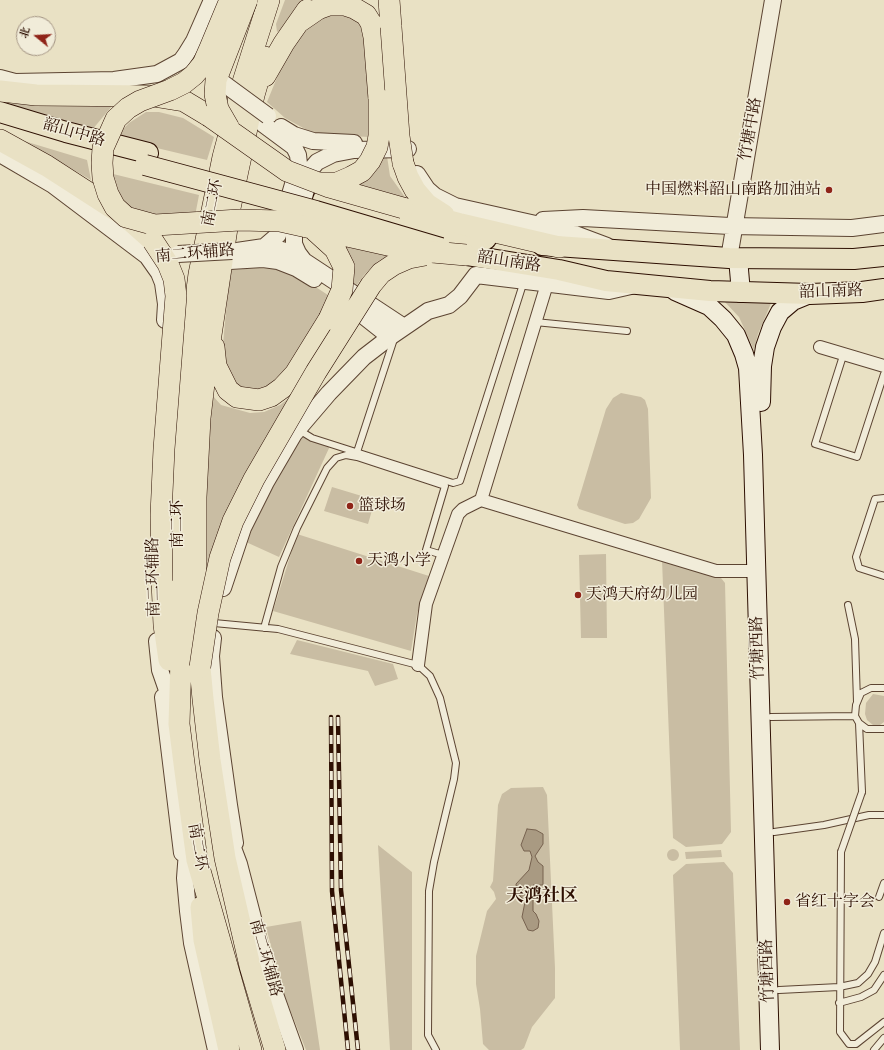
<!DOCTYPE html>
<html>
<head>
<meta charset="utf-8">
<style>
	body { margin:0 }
	#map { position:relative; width:884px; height:1050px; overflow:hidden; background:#e9e1c4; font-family:"IM FELL Great Primer","Noto Serif SC",serif }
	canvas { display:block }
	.north { position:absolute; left:16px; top:16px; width:40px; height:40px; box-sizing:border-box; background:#f1ecd9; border:1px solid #a39483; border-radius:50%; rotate:288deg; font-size:11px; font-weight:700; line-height:16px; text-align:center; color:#2d0f02 }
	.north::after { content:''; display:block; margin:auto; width:14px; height:18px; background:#8f2418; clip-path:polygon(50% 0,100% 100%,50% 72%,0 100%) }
</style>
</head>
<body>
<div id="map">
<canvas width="884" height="1050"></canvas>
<div class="north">北</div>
</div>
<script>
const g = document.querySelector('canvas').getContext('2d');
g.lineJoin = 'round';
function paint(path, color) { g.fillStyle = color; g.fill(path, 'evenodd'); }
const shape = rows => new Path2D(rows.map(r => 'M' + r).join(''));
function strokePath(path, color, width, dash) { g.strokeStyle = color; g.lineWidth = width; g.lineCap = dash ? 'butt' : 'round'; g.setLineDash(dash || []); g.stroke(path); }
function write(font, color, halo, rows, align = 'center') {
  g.font = font + ' "IM FELL Great Primer","Noto Serif SC",serif'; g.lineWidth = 3; g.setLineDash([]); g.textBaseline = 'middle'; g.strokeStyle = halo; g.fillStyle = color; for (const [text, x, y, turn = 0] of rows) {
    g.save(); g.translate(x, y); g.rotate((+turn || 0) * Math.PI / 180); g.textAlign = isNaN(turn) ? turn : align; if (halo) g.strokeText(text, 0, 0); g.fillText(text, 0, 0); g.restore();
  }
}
paint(shape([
	[285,0,304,0,283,28,277,32,276,24],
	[318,10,355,17,365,28,372,137,316,135,285,118,267,102,294,36],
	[0,103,51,106,112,106,92,130],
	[146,112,159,112,183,118,214,137,207,160,115,138,129,123],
	[24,141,87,160,91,180],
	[385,143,390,176,407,200,350,186],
	[109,173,199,195,195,216,159,218,128,207,117,193],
	[341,240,393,253,378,261,364,275,350,295,351,264,348,252],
	[258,268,281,269,302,278,334,299,277,389,237,392,221,365,230,270],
	[724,301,772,301,758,334,754,350,739,317],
	[297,392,206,586,204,510,212,395,221,405,250,413,264,412,280,405],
	[621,393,641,397,645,400,648,409,651,498,639,519,633,523,625,524,579,509,577,505,606,409,613,398],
	[299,435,330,446,279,557,246,542],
	[332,487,375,500,368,524,324,511],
	[297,534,429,576,417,614,411,651,273,611],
	[606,554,607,638,581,638,579,555],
	[662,560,721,578,725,583,731,832,722,844,686,847,673,838],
	[297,640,393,664,398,679,375,686,368,671,290,654],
	[873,694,884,696,884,722,880,725,873,725,867,720,865,714,866,703],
	[543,787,547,795,555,968,555,998,532,1027,524,1048,521,1050,489,1050,483,1044,480,1009,476,984,476,956,487,911,496,899,494,892,490,887,493,881,498,805,502,794,511,788],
	[378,845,412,872,412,1050,390,1050],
	'667 855a6 6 0 1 1 12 0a6 6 0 1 1-12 0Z',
	[721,850,722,857,686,859,685,852],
	[724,862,733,873,740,1050,680,1050,673,875,686,864],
	[301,921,320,1050,306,1050,283,992,266,927]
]), '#c9bda3');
const water = shape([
	[527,829,536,830,543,834,543,844,535,856,538,862,543,866,543,885,533,885,533,911,536,914,539,921,538,928,533,931,528,930,522,917,525,902,517,892,516,884,529,870,532,857,530,851,524,851,521,845,527,829]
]);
paint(water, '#a99a82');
strokePath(water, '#77624f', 1);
const service = shape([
	[535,322,627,331],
	[842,359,815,444,857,457,884,374],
	[299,430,312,438,453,483,460,481,524,281],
	[357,452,394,339],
	[884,498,875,499,856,557,859,568,884,576],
	[848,605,855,639,857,702],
	[214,623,278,629,418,665,430,676,440,698,456,763,454,779,434,862,429,891,428,1035,436,1050],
	[264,628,281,567,297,528,327,468,336,458,346,455,357,457,445,486,426,550,443,555],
	[884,688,871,688,861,693,856,705,855,716,859,723,867,729,884,729],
	[771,717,855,716],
	[859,723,862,792],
	[774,832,824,825,869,815,884,815],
	[841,852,840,1032,849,1044,856,1044,884,1022],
	[879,897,884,883],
	[779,990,839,987,858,983,868,974,875,962,884,933],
	[839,1003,861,997,874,990,884,975],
	[874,1050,884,1038]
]);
const minor = shape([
	[820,347,884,366],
	[481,500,547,284],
	[418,665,426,604,458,514,463,509,481,500,706,568,716,571,756,571]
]);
const tertiary = shape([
	[0,78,15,82,114,80,157,74,181,61,186,54,194,41,212,0],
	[281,127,294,135,313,141,354,143],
	[0,154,53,185,147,256,159,273,163,283,166,304,165,320],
	[417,174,427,189,435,196,455,206,567,231,607,246],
	[543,220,583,218,730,226,852,228,884,224],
	[259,249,282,250,304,261],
	[237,251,264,247,278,235,299,164,298,155,294,147,263,124],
	[729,258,773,0],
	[230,261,263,259,278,261,296,268,314,279],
	[347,303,390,337],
	[404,327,304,261,298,253,294,244,294,233,312,168,317,162,333,154,354,150,408,149],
	[223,588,243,528,266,482,294,434,329,393,364,357,390,337,428,311,449,305,460,296,476,275,609,291,631,286],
	[213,638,211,656,214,697,229,805,235,843],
	[157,641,160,670,177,719],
	[163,697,182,853],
	[227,832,239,864,267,972,295,1050],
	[188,838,185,878,188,911,192,943,216,1050]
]);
const secondary = shape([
	[738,258,741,293],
	[675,291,709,306,723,319,736,335,744,354,748,368,753,455,770,1050],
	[761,402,762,366,765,347,772,327,780,312,793,301,810,294]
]);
const primary = shape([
	[0,112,66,132,148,153],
	[323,200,443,232,486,239],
	[542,245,729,258,854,259,884,256],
	[466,255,559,270,606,281,710,291,810,294,862,292,884,289]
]);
const trunk = shape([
	[389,0,391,27],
	[299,22,318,9,329,5,345,5,354,8,366,15,371,23,374,37,379,99],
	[265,57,254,95,230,208,205,375,200,418,196,497,196,572,197,636,203,699,210,760,225,858,250,966,275,1050],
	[265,76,284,43,307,10],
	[0,91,36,95,153,96,184,101,209,116],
	[0,140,47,166,126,217,153,241],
	[403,163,408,177,415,190,427,204,444,215],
	[403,208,461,224,559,247],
	[214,347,216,366,228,390,237,397,259,400,271,396,282,388,295,374,329,319],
	[162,581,164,625,169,660],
	[201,907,204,940,229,1050],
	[251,1050,197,860,185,771,179,724,181,660,177,522,179,451,186,374,199,274,223,157,243,82,269,0]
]);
strokePath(service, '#5c4432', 8);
strokePath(minor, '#5c4432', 14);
strokePath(tertiary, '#5c4432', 18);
strokePath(secondary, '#2d0f02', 20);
strokePath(primary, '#2d0f02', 22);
strokePath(trunk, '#2d0f02', 22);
strokePath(service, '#f1ecd9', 6);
strokePath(minor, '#f1ecd9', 12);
strokePath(tertiary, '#f1ecd9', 16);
strokePath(secondary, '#f1ecd9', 18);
strokePath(primary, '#e9e1c4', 20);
strokePath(trunk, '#e9e1c4', 21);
const rail = shape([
	[331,717,332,891,348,1050],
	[338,717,341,890,358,1050]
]);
strokePath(rail, '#2d0f02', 4.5);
strokePath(rail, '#f1ecd9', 3, [9]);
const serviceBridge = shape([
	[841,852,862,792]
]);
const tertiaryBridge = shape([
	[223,83,268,116],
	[178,254,232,251]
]);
const primaryBridge = shape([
	[145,165,316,211,441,248]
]);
const trunkBridge = shape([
	[230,0,210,48,203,64,194,75,184,83,170,90,140,101,128,108,116,119,103,148,102,163,103,178,108,194,115,207,126,217,155,225,240,220,280,221,410,250,466,255],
	[391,27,399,136,403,163],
	[209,116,287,171,329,187,403,208],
	[229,128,218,109,215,94,216,80,247,0],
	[321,183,337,183,351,177,362,171,370,161,377,147,379,136,379,99],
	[313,229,335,249,344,267,342,290,329,319],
	[153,241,168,264,174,279,176,296,164,449,161,515,162,581],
	[200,667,208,613,220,558,233,521,254,479,316,372,371,285,381,273,393,265,409,258,425,255]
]);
strokePath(serviceBridge, '#5c4432', 8, []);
strokePath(tertiaryBridge, '#5c4432', 18, []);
strokePath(primaryBridge, '#2d0f02', 22, []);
strokePath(trunkBridge, '#2d0f02', 22, []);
strokePath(serviceBridge, '#f1ecd9', 6);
strokePath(tertiaryBridge, '#f1ecd9', 16);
strokePath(primaryBridge, '#e9e1c4', 20);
strokePath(trunkBridge, '#e9e1c4', 21);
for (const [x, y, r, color] of [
	[829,190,4,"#8f2418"],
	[350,506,4,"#8f2418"],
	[359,561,4,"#8f2418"],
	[578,595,4,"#8f2418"],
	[787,902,4,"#8f2418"]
]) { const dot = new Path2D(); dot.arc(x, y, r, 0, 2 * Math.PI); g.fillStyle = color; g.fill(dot); strokePath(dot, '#f1ecd9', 1.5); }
write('16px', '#2d0f02', '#f1ecd9', [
	["竹塘中路",751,129,-80],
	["韶山中路",74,133,16],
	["南二环",213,203,-78],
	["南二环辅路",195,254,-5],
	["韶山南路",509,262,9],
	["韶山南路",831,292,-2],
	["南二环",178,524,-90],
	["南二环辅路",154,577,-91],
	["竹塘西路",758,648,-92],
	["南二环",197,847,80],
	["南二环辅路",265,958,74],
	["竹塘西路",768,971,-92]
]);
write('16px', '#2d0f02', '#f1ecd9', [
	["中国燃料韶山南路加油站",821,190,"right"],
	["篮球场",358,506],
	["天鸿小学",367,561],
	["天鸿天府幼儿园",586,595],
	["省红十字会",795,902]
], 'left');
write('bold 18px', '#2d0f02', '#f1ecd9', [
	["天鸿社区",542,897]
]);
</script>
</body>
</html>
